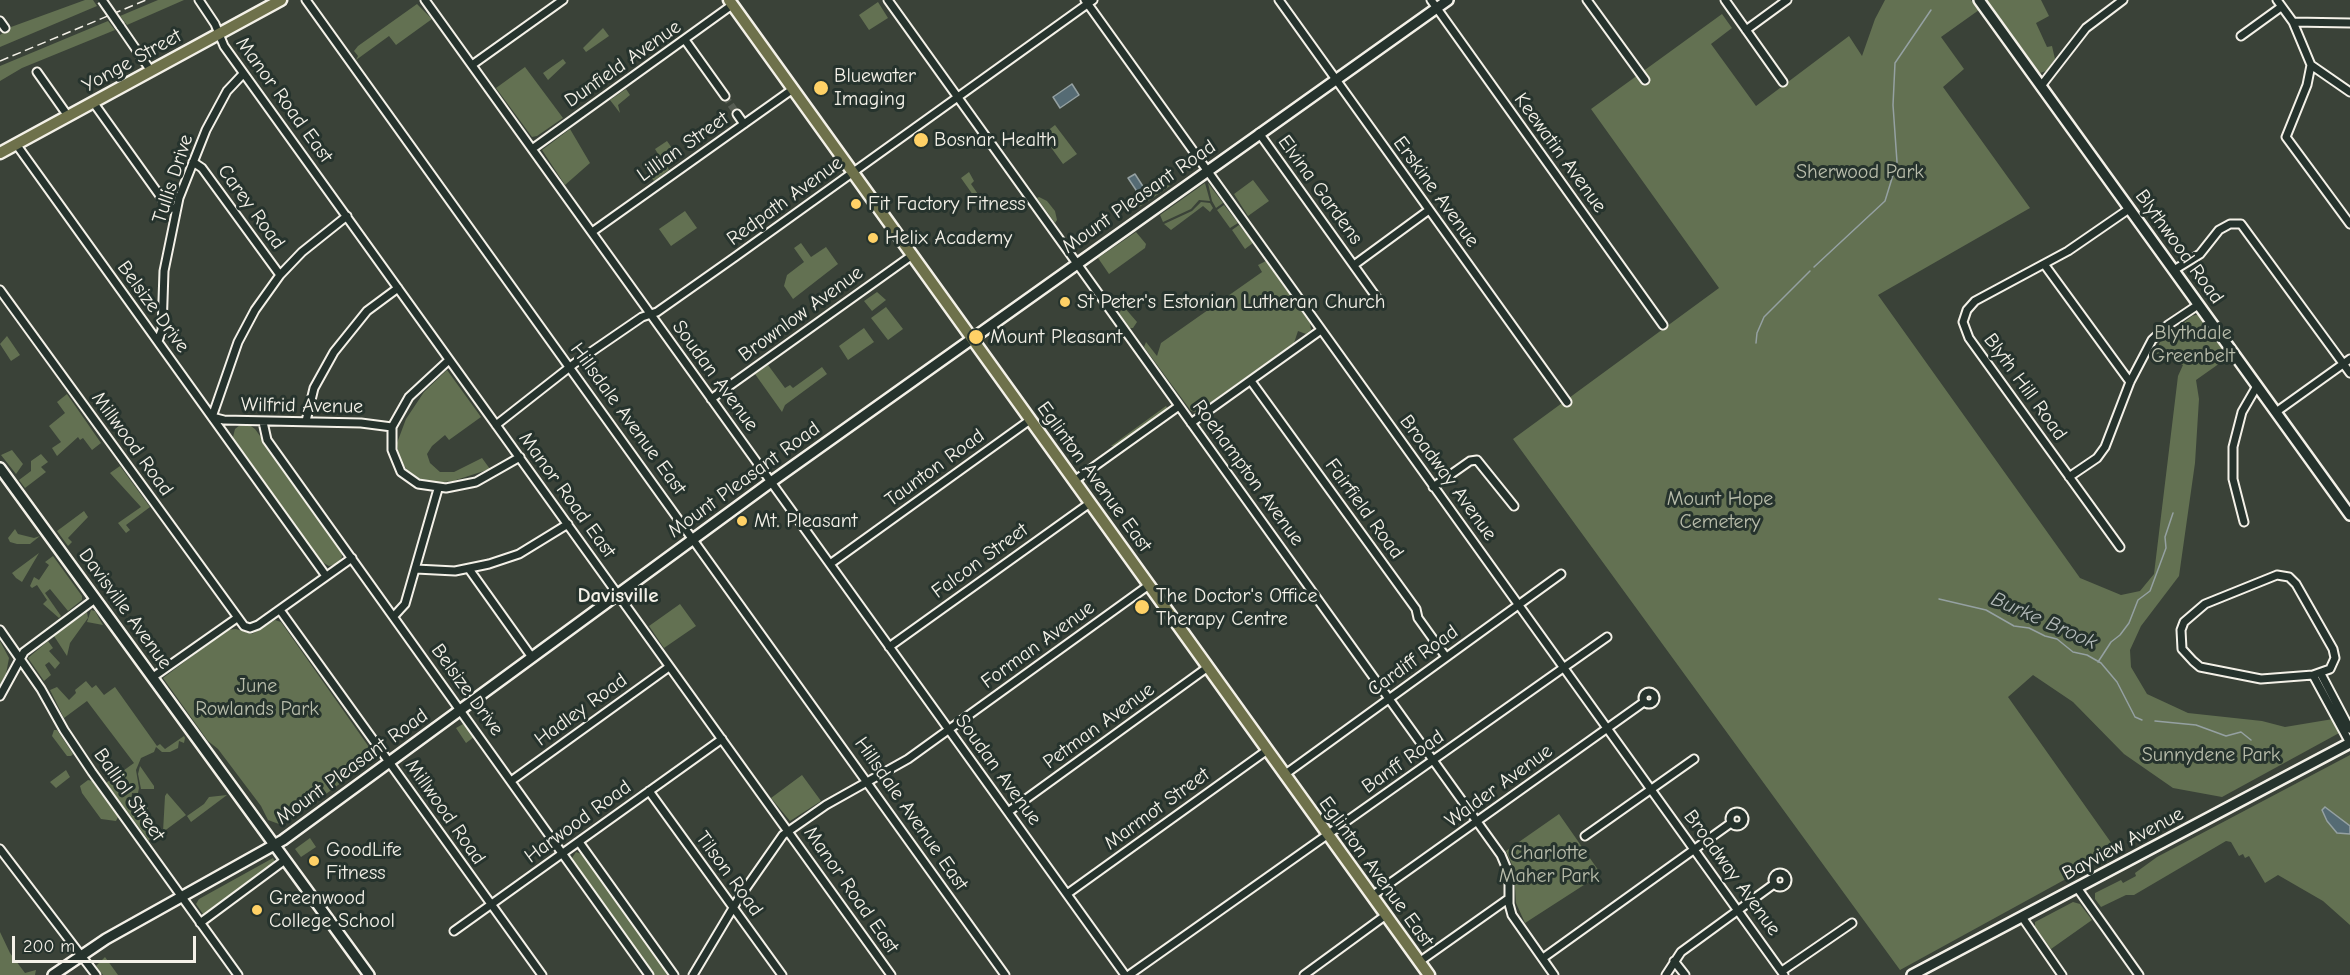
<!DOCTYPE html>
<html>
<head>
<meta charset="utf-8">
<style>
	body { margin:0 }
	#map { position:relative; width:2350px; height:975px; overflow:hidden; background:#3a4238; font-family:"Comic Neue",sans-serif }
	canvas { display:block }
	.scale { position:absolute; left:12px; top:936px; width:184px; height:27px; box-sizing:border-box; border:3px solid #f4f1e8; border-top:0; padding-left:8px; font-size:18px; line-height:21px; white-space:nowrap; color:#f4f1e8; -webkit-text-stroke:4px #26332d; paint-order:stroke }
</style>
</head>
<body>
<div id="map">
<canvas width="2350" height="975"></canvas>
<div class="scale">200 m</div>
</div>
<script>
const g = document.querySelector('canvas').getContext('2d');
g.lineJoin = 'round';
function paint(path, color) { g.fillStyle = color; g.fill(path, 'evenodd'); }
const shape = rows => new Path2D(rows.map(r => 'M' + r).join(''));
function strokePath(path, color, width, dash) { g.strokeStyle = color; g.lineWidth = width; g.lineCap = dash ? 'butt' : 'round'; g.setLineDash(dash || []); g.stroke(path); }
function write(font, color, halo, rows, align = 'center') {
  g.font = font + ' "Comic Neue",sans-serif'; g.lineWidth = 6; g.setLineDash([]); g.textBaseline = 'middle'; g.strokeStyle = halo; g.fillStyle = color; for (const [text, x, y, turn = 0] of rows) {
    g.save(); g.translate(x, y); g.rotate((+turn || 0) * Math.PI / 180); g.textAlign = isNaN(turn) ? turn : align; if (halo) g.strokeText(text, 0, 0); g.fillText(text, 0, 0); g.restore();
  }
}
paint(shape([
	[85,0,93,0,97,6,0,47,0,35,11,27],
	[158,0,184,0,127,25,120,16],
	[1885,0,1971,0,1979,10,1941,37,1964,69,1943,87,2030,208,1878,295,2080,578,2121,595,2140,591,2154,574,2178,376,2183,365,2155,353,2160,342,2192,316,2199,314,2230,356,2196,380,2199,399,2195,463,2179,576,2141,626,2130,650,2131,667,2147,694,2188,713,2262,721,2285,727,2333,719,2341,732,2222,797,2173,788,2124,754,2073,702,2033,675,2008,697,2117,851,1900,970,1513,439,1719,288,1591,109,1722,14,1732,28,1711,44,1756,106,1849,36,1862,56,1875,19],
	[1987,0,2041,0,2049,16,2036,23,2047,47,2052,46,2055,59,2046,71,2040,73],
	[878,2,888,18,869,30,859,15],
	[417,4,432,19,396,45,389,36,356,60,358,56,354,51,358,46],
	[108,21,115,30,22,68,0,81,0,66],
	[603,28,609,36,586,52,583,48],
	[563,59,566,63,548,80,543,73],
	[525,67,563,118,537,136,532,137,496,88],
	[626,89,630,95,618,105,620,113,610,100],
	[1055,125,1077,154,1063,164,1042,135],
	[570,129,590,163,565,185,542,150],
	[667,141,679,158,667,166,669,170,654,181,644,168,660,157,655,149],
	[969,172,974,181,971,184,982,200,978,202,961,178],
	[1163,176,1170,186,1138,208,1145,192],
	[1253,180,1269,201,1248,216,1234,194],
	[1205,183,1210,201,1199,200,1191,209,1163,222,1160,215],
	[1208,183,1223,203,1216,208,1212,201],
	[1039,197,1047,201,1055,211,1057,220,1055,223,1037,198],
	[1201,202,1210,203,1213,208,1210,212,1203,206,1171,230,1164,224,1192,211],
	[1224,205,1238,223,1230,228,1217,210],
	[685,211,697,228,671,246,659,229],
	[1239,225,1253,243,1245,249,1232,230],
	[1136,232,1146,244,1145,248,1109,274,1098,258],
	[801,243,811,257,826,247,838,264,793,299,784,286,787,275,804,262,794,248],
	[1266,261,1310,323,1311,330,1306,334,1298,331,1294,343,1197,412,1191,411,1144,347,1146,342,1157,356,1161,343,1262,272,1258,265],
	[877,292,886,300,872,311,864,301],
	[886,307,903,329,888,340,871,318],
	[1124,307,1137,322,1133,328,1130,328,1119,313],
	[864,328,874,342,848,360,839,346],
	[7,336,20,355,11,361,0,344],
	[768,365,785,388,790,385,793,388,822,367,827,374,785,405,782,412,755,374],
	[447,370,481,417,449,440,445,435,432,446,427,454,430,463,440,472,454,472,482,458,490,469,453,481,434,483,420,479,407,470,399,458,397,443,406,419,424,392],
	[67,394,101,443,92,450,83,438,80,440,78,437,57,456,52,448,61,442,49,426,65,413,57,402],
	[1166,406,1168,409,1117,446,1111,446],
	[248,424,255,429,341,548,342,557,337,564,329,566,320,561,235,443,233,437,235,429,240,425],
	[12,450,23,464,16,474,1,455],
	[41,454,48,462,41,467,46,472,25,488,19,480,31,471,31,461],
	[120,466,150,507,126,525,130,530,126,533,118,523,141,507,110,473],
	[84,511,88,517,68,538,72,542,68,546,57,531],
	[15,529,18,534,34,538,40,536,30,544,17,544,10,542,8,538],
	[39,553,22,582,16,578,12,573],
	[53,556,82,596,82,600,68,611,50,589,45,593,61,616,59,618,43,604,47,600,37,585,32,588,30,586,34,577,39,580,49,565,45,562],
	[680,604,696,626,664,648,649,626],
	[91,610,95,611,103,625,87,622],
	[87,612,88,618,70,643,67,656,54,636],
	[275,620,281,622,376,757,288,822,279,824,268,820,261,806,218,749,208,741,163,678,227,630,236,629,252,634],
	[0,641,9,658,6,674,0,685],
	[48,641,53,648,49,651,60,663,55,669,49,662,45,665,51,675,44,681,28,658],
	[86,681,92,688,96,685,104,695,115,687,157,746,160,744,165,749,184,736,185,738,184,743,179,741,178,748,170,752,162,752,156,747,154,752,141,758,136,770,139,788,138,793,132,793,131,802,137,802,138,807,148,807,147,822,153,823,149,841,106,783,134,763,87,701,64,718,50,690,57,687,69,700,76,693,75,690],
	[463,724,474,737,466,743,456,728],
	[54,730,57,730,73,754,71,756,67,756,52,736],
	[2350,755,2350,925,2323,901,2278,875,2265,883,2249,856,2245,858,2243,854,2239,856,2231,842,2226,841,2134,895,2126,895,2101,907,2095,899,2095,893,2121,880,2123,883,2136,876,2135,873,2157,857],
	[140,766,154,786,154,789,141,789,138,774],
	[66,770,70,777,56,788,50,782],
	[802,775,821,801,790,821,771,798],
	[88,780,92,781,118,817,116,821,101,819,82,793,80,786],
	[167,793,186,815,163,832,165,796],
	[227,795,191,822,187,816,204,804,209,797],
	[1559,814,1601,874,1525,923,1516,903,1514,869,1506,851],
	[310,838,316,847,301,857,295,849],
	[576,852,584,855,670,975,652,975,573,862,572,858],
	[273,858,275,862,207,914,203,914,196,904,199,899],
	[2073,902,2080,904,2092,920,2051,949,2035,927,2035,922],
	[0,932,10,953,25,973,36,970,35,975,0,975],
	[105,957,118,975,103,975,96,966]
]), '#637152');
const water = shape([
	[1072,84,1079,95,1060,108,1053,97,1072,84],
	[1135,174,1144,188,1138,193,1128,178,1135,174],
	[2325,807,2350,826,2350,834,2337,833,2327,821,2322,810,2325,807]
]);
paint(water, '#556b74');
strokePath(water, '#95a1a2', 1.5);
strokePath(shape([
	[1814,267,1885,201,1897,162,1893,105,1895,63,1931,10],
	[1756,343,1757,333,1764,317,1810,271],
	[1939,599,1986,610,2014,626,2029,628,2045,636,2057,639,2073,652,2087,655,2101,663,2117,682,2135,717,2142,720],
	[2098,662,2111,642,2120,635,2129,623,2138,600,2150,591,2166,548,2165,537,2173,513],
	[2155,721,2196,725,2226,736,2241,732,2251,740]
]), '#95a1a2', 1.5);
strokePath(shape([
	[725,96,737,114]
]), '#565c52', 7, [7, 3.5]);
const street = shape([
	[199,0,215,24,224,46,891,975],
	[306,0,1005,975],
	[425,0,1125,975],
	[888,0,1501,855,1509,874,1509,904,1512,915,1554,975],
	[1085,0,1784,975],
	[1279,0,1567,402],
	[1431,0,1663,325],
	[1587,0,1645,80],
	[1725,0,1783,82],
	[2277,0,2293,22,2311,65,2307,85,2286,137,2350,224],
	[0,21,5,28],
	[2293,22,2350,23],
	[120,26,151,71],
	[1746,30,1787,0],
	[2241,36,2281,7],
	[685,40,725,96],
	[472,65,563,0],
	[2311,65,2350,92],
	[37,72,68,116],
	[2041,86,2086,28,2123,0],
	[93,102,168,207,176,209],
	[737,114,744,124],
	[1259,133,1377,298],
	[16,144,326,576],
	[532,149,732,5],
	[193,162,202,168,280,275],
	[592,232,793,89],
	[2044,264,2130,382],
	[1354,265,1429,210],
	[2174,270,2200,254,2219,230,2230,224,2241,224,2350,373],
	[0,290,244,626,250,628,258,625,352,558],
	[158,341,162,330,164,271,179,198,206,130,227,91,243,74],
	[449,360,409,397,392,427,392,450,401,472,418,484,446,488,476,482,520,457],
	[1251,381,1416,609,1418,618,1446,657],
	[711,399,911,256],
	[2276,412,2350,359],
	[212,417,238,342,255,310,280,275,302,252,347,216],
	[212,417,224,420,361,423,392,427],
	[306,421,314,388,334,352,367,311,398,288],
	[263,422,267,440,649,975],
	[1191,423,1321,330],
	[496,425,575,363,642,317,657,312,735,257,1093,0],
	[2069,477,2097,458,2105,447,2130,382,2152,340,2168,325,2198,305],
	[1074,481,1179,406],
	[1433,487,1470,461,1477,460,1514,506],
	[2244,522,2233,479,2233,447,2242,412,2257,386],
	[2120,547,1969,338,1963,322,1967,310,1975,301,2068,251,2129,209],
	[830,564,1030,420],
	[416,569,455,571,489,564,519,554,568,524],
	[469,569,531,656],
	[2277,575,2289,577,2296,584,2333,649,2335,658,2330,669,2313,675,2261,679,2200,667,2193,661,2182,649,2181,630,2184,622,2205,604,2277,575],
	[280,610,542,975],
	[394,616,405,604,438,489],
	[0,630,41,689,64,730,92,772,238,975],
	[889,647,1090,503],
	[2321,674,2350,729],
	[2313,675,2350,743],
	[153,677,237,618],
	'1643 698a6 6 0 1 1 12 0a6 6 0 1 1-12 0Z',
	[0,696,24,652,95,599],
	[1284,775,1561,574],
	[511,781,669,667],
	[649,791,782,975],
	[1008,812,1208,667],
	'1730 819a7 7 0 1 1 14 0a7 7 0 1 1-14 0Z',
	[1585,836,1694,759],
	[579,842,674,975],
	[0,849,96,975],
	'1773 880a7 7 0 1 1 14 0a7 7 0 1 1-14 0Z',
	[2078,889,2139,975],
	[1067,894,1266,751],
	[1372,896,1644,702],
	[2022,917,2062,975],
	[200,923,285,860],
	[454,931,722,739],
	[1543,958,1731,823],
	[1674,961,1685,975],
	[1419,962,1508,899],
	[1782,971,1852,923],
	[693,975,739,898,783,835,826,805,908,759,1149,585],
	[1129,975,1607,637],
	[1304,975,1386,915],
	[1666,975,1681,952,1774,884]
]);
const secondary = shape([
	[1979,0,2350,515],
	[0,468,369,975],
	[53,975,106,939,283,840,771,482,1448,0],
	[1912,975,2350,743]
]);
const primary = shape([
	[729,0,1429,975],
	[0,153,281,0]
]);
strokePath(street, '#f4f1e8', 11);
strokePath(secondary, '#f4f1e8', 14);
strokePath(primary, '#f4f1e8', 15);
strokePath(street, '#26332d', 7);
strokePath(secondary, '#26332d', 9);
strokePath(primary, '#6e714b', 10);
strokePath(shape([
	[0,61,146,0]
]), '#f4f1e8', 1.5, [9, 4.5]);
const streetBridge = shape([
	[102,0,120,26]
]);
strokePath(streetBridge, '#f4f1e8', 11, []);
strokePath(streetBridge, '#26332d', 7);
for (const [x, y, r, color] of [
	[821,88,8,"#ffd166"],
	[921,140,8,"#ffd166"],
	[856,204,6,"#ffd166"],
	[873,238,6,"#ffd166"],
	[1065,302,6,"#ffd166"],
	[976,337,8,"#ffd166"],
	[742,521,6,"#ffd166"],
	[1142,607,8,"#ffd166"],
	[314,861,6,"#ffd166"],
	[257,910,6,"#ffd166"]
]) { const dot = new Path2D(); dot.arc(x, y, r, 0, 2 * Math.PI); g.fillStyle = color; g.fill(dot); strokePath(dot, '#26332d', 2); }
write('20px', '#f4f1e8', '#26332d', [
	["Yonge Street",132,61,-29],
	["Dunfield Avenue",623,64,-35],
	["Manor Road East",284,100,54],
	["Lillian Street",683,147,-35],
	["Keewatin Avenue",1560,153,54],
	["Tullis Drive",173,179,-72],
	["Elvina Gardens",1320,190,54],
	["Erskine Avenue",1436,192,54],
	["Mount Pleasant Road",1139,197,-35],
	["Redpath Avenue",785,201,-36],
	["Carey Road",251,207,54],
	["Blythwood Road",2179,247,54],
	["Belsize Drive",153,307,54],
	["Brownlow Avenue",801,314,-36],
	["Soudan Avenue",715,376,54],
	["Blyth Hill Road",2025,387,54],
	["Wilfrid Avenue",302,406,1],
	["Hillsdale Avenue East",628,419,54],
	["Millwood Road",132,444,54],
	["Taunton Road",935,468,-36],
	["Roehampton Avenue",1248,473,54],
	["Eglinton Avenue East",1094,477,54],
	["Broadway Avenue",1448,478,54],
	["Mount Pleasant Road",744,480,-36],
	["Manor Road East",567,495,54],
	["Fairfield Road",1364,509,54],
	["Falcon Street",980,561,-36],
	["Davisville Avenue",125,609,54],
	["Forman Avenue",1038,645,-36],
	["Cardiff Road",1413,661,-36],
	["Belsize Drive",467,690,54],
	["Hadley Road",581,710,-36],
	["Petman Avenue",1099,726,-36],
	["Banff Road",1403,762,-35],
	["Mount Pleasant Road",352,767,-36],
	["Soudan Avenue",998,770,54],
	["Walder Avenue",1499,786,-36],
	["Balliol Street",129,795,55],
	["Marmot Street",1157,809,-36],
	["Millwood Road",445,812,55],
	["Hillsdale Avenue East",911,814,55],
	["Harwood Road",578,822,-36],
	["Bayview Avenue",2123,844,-28],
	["Eglinton Avenue East",1376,872,54],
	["Broadway Avenue",1732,873,54],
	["Tilson Road",729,874,54],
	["Manor Road East",851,890,55]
]);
write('20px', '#f4f1e8', '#26332d', [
	["Bluewater",834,76],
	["Imaging",834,99],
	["Bosnar Health",934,140],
	["Fit Factory Fitness",868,204],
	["Helix Academy",885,238],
	["St Peter's Estonian Lutheran Church",1077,302],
	["Mount Pleasant",990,337],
	["Mt. Pleasant",754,521],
	["The Doctor's Office",1156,596],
	["Therapy Centre",1156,619],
	["GoodLife",326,850],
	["Fitness",326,873],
	["Greenwood",269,898],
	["College School",269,921]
], 'left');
write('20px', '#babeac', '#26332d', [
	["Sherwood Park",1860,172],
	["Blythdale",2193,333],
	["Greenbelt",2193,356],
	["Mount Hope",1720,499],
	["Cemetery",1720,522],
	["June",257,686],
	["Rowlands Park",257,709],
	["Sunnydene Park",2211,755],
	["Charlotte",1549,853],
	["Maher Park",1549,876]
]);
write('bold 21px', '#f4f1e8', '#26332d', [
	["Davisville",618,596]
]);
write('italic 21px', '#b4bbba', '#26332d', [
	["Burke Brook",2044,621,24]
]);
</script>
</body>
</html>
